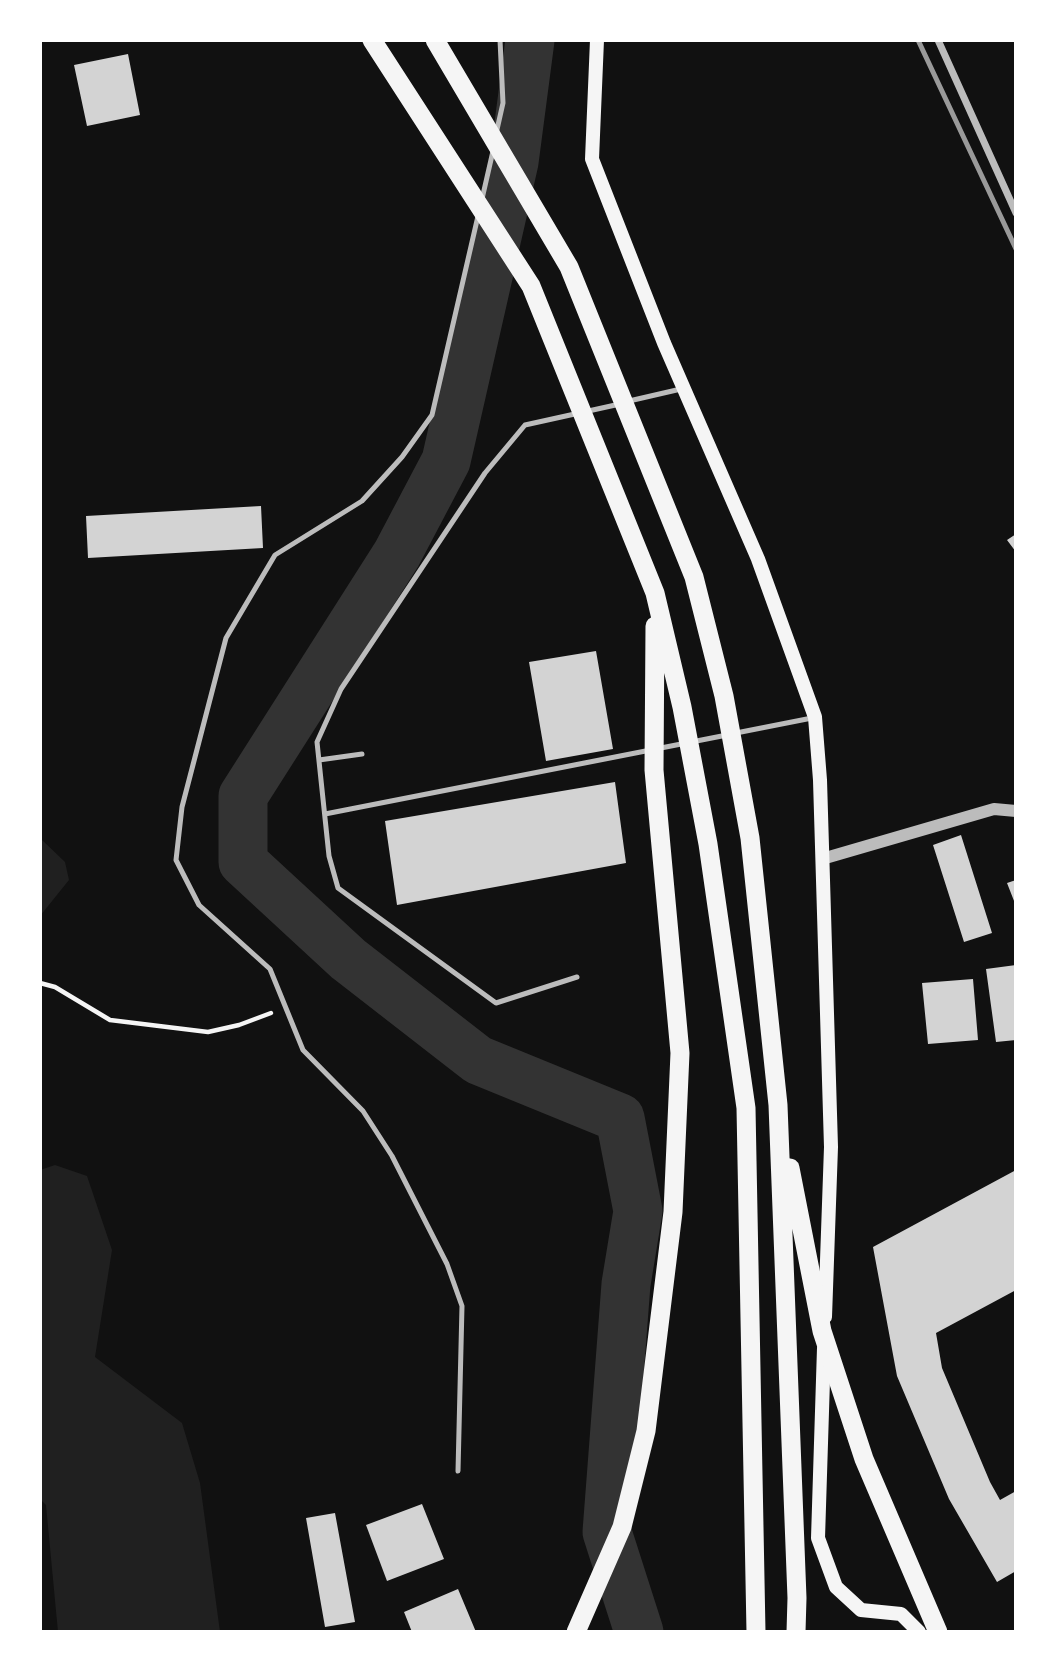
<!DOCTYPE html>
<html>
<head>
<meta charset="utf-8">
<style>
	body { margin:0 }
	#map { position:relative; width:1056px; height:1672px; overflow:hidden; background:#111; font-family:"Asap Condensed",sans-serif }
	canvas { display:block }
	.frame { position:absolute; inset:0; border:42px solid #fff; pointer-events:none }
</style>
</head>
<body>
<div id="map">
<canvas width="1056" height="1672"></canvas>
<div class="frame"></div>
</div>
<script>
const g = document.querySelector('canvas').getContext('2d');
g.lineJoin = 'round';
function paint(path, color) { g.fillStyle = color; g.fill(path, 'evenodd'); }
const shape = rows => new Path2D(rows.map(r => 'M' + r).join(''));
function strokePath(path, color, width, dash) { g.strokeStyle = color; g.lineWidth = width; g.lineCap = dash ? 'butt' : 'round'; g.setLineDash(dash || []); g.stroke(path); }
paint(shape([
	[40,838,65,862,69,880,40,916],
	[55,1165,87,1176,112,1250,95,1357,182,1423,200,1483,220,1632,58,1632,46,1505,40,1499,40,1170]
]), '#202020');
strokePath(shape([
	[530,40,514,162,446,461,397,554,243,796,243,862,348,959,478,1060,620,1118,638,1211,626,1284,607,1532,639,1632]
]), '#333', 49);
paint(shape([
	[128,54,140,115,87,126,74,65],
	[261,506,263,548,88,558,86,516],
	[1016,534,1016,552,1007,540],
	[596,651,613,749,546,761,529,662],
	[615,782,626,863,397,905,385,821],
	[961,835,992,933,964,942,933,845],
	[1016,880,1016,906,1007,883],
	[1016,965,1016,1040,996,1042,986,969],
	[973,979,978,1040,928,1044,922,983],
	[1016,1170,1016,1290,936,1333,942,1368,990,1482,1000,1500,1016,1491,1016,1571,997,1582,949,1499,897,1376,873,1247],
	[422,1504,444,1559,387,1581,366,1525],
	[335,1513,355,1622,325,1627,306,1518],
	[458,1589,476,1632,412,1632,404,1612]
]), '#d3d3d3');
strokePath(shape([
	[40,983,55,987,110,1020,208,1032,239,1025,271,1013]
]), '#f5f5f5', 4.5);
strokePath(shape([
	[496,134,503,103,500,40],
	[482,199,493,151],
	[629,401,681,389],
	[736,733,812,718],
	[319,760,362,754],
	[325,814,727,735],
	[577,977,496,1003,338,888,329,856,317,742,341,689,485,473,525,425,620,404],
	[458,1471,462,1306,447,1264,392,1156,363,1111,303,1050,270,969,199,905,176,860,182,807,226,638,275,555,362,501,402,457,432,415,478,216]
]), '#bcbcbc', 5);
strokePath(shape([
	[938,40,1016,213]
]), '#bcbcbc', 7);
strokePath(shape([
	[822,859,994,809,1016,811]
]), '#bcbcbc', 12);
strokePath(shape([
	[597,40,592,159,664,343,758,559,815,717,820,780,831,1147,825,1317],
	[824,1348,818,1538,836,1587,861,1610,901,1614,919,1632]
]), '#f5f5f5', 14);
strokePath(shape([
	[372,40,531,286,655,593,682,707,708,844,746,1108,756,1632],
	[435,40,569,267,694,577,724,696,750,838,778,1105,797,1598,796,1632],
	[790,1168,822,1331,864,1459,938,1632],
	[576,1632,622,1527,646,1431,673,1212,680,1053,654,770,655,626]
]), '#f5f5f5', 19);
strokePath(shape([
	[918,40,1016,249]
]), '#9a9a9a', 5);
</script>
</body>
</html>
